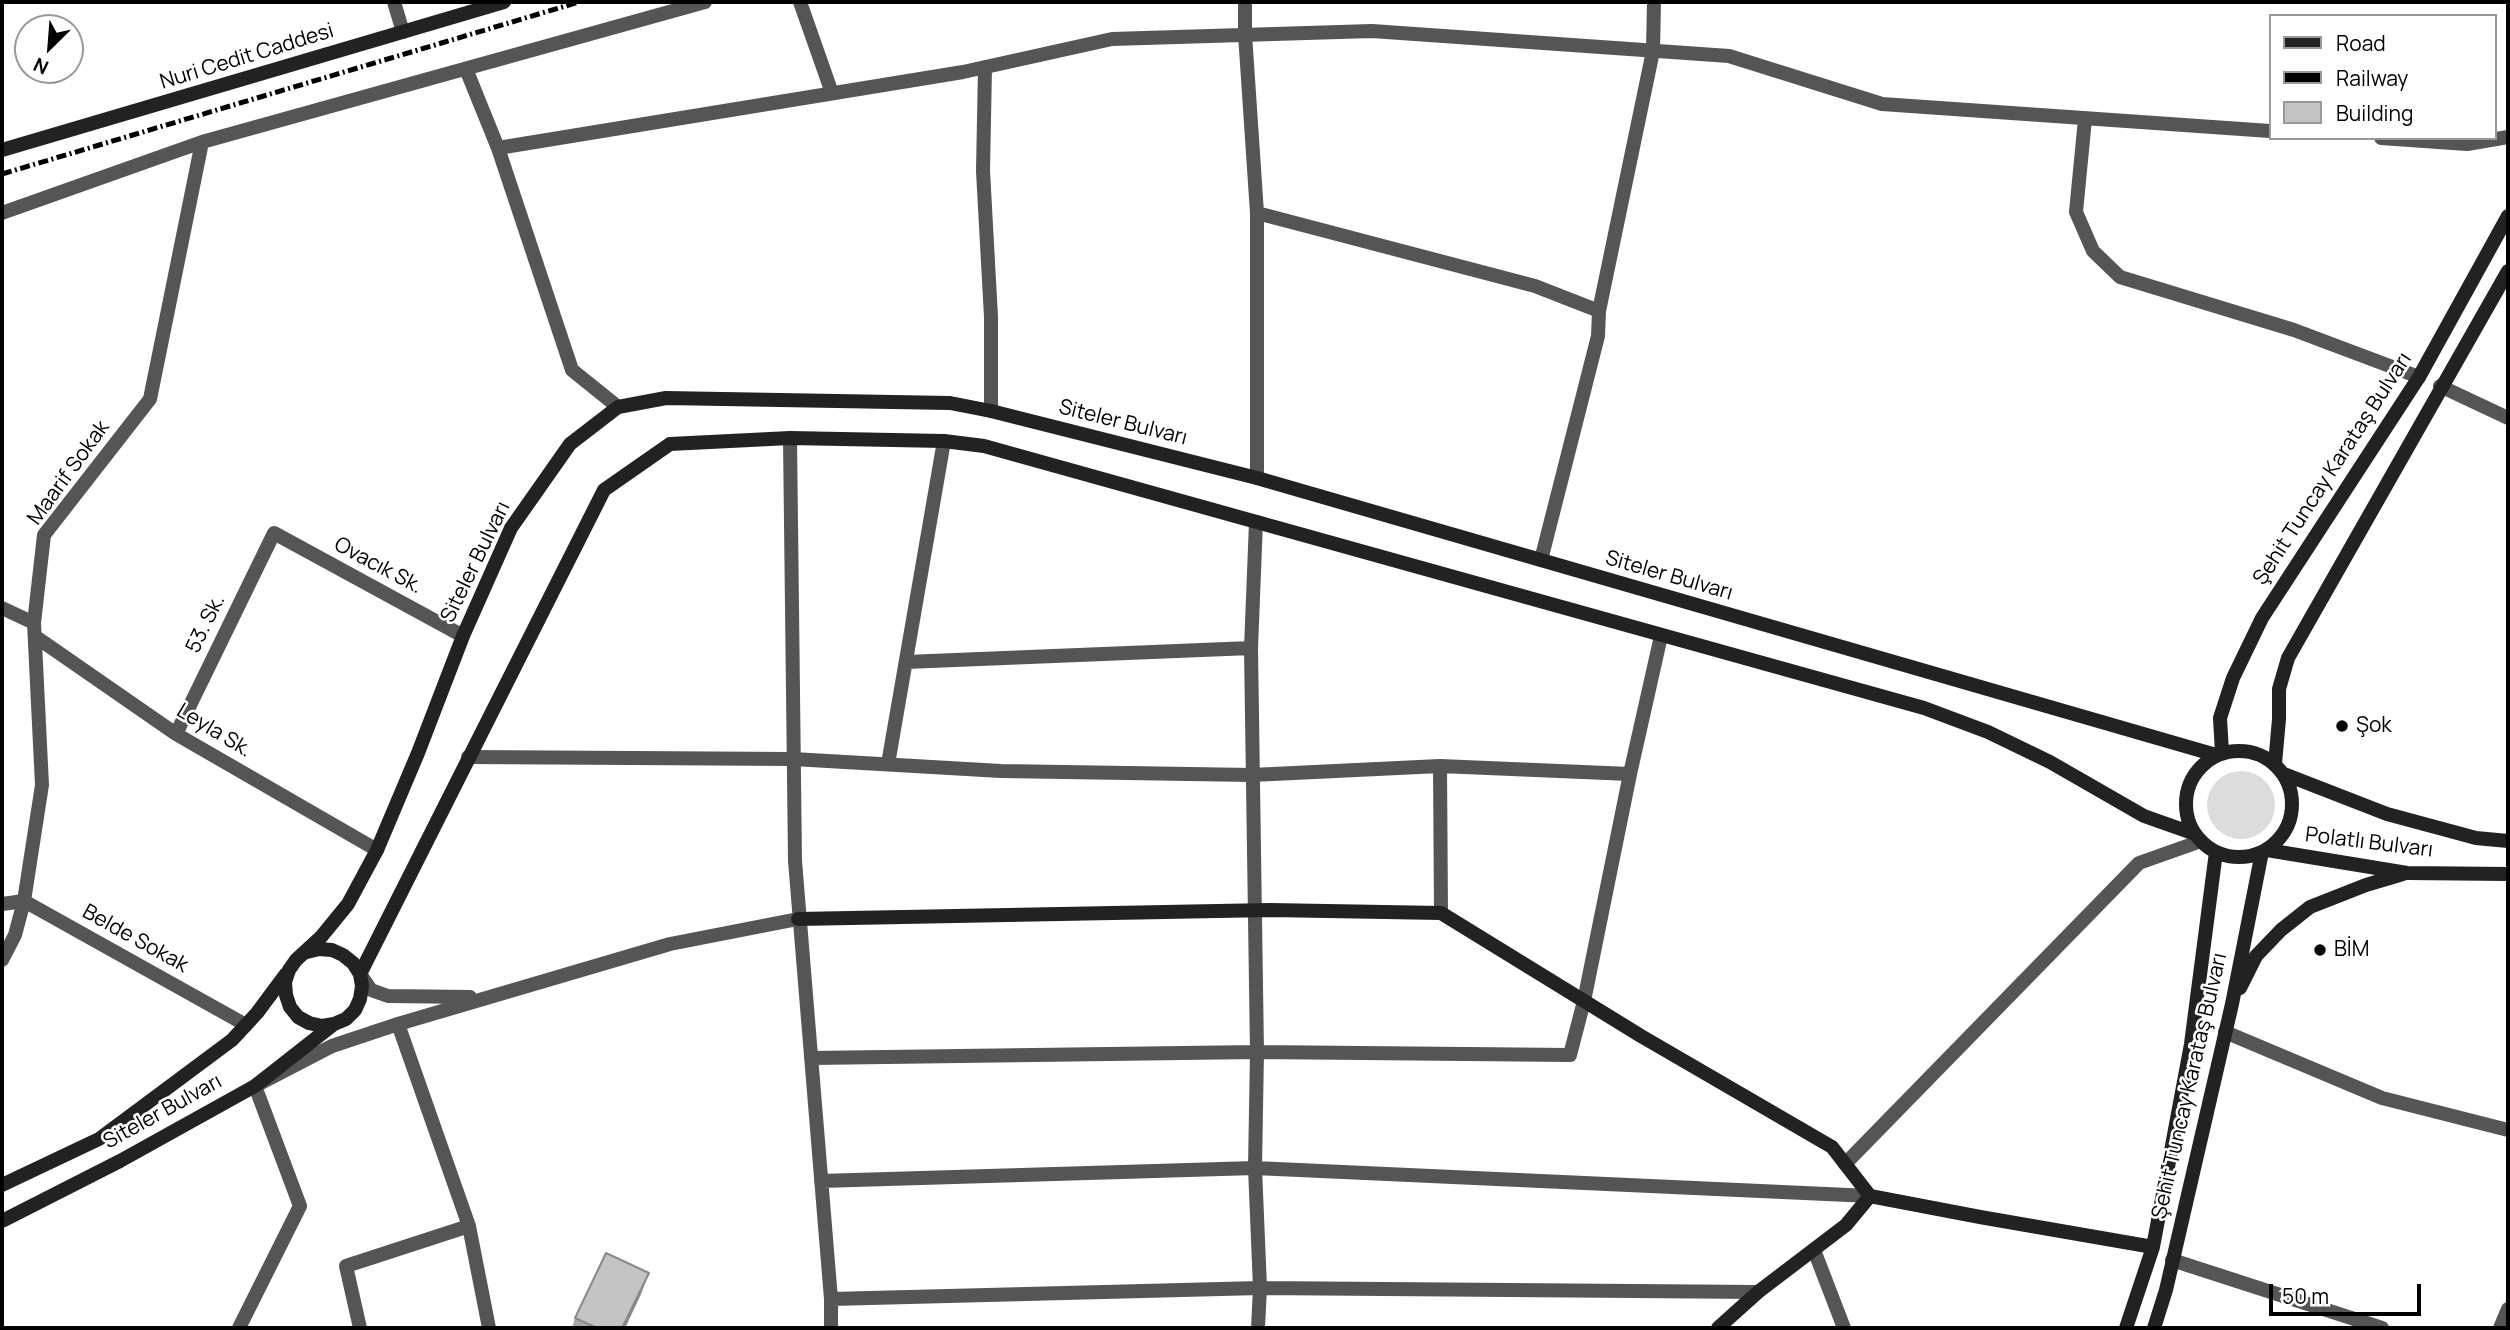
<!DOCTYPE html>
<html>
<head>
<meta charset="utf-8">
<style>
	body { margin:0 }
	#map { position:relative; width:2510px; height:1330px; overflow:hidden; background:#fff; font-family:Manrope,sans-serif }
	canvas { display:block }
	.frame { position:absolute; inset:0; border:4px solid #000; pointer-events:none }
	.legend { position:absolute; left:2269px; top:14px; width:228px; height:126px; box-sizing:border-box; background:#fff; border:2px solid #999; margin:0; padding:9px 12px; list-style:none; font-size:21px; color:#000 }
	.legend li { display:flex; align-items:center; gap:14px; height:35px }
	.legend b { width:35px; border:2px solid #999 }
	.north { position:absolute; left:14px; top:14px; width:70px; height:70px; box-sizing:border-box; background:#fff; border:2px solid #999; border-radius:50%; rotate:205deg; font-size:19px; font-weight:700; line-height:28px; text-align:center; color:#000 }
	.north::after { content:''; display:block; margin:auto; width:24px; height:32px; background:#000; clip-path:polygon(50% 0,100% 100%,50% 72%,0 100%) }
	.scale { position:absolute; left:2269px; top:1284px; width:152px; height:32px; box-sizing:border-box; border:4px solid #000; border-top:0; padding-left:9px; font-size:21px; line-height:24px; white-space:nowrap; color:#000; -webkit-text-stroke:5px #fff; paint-order:stroke }
</style>
</head>
<body>
<div id="map">
<canvas width="2510" height="1330"></canvas>
<div class="frame"></div>
<ul class="legend">
<li><b style="height:9px;background:#222"></b>Road</li>
<li><b style="height:9px;background:#000"></b>Railway</li>
<li><b style="height:19px;background:#c4c4c4"></b>Building</li>
</ul>
<div class="north">N</div>
<div class="scale">50 m</div>
</div>
<script>
const g = document.querySelector('canvas').getContext('2d');
g.lineJoin = 'round';
function paint(path, color) { g.fillStyle = color; g.fill(path, 'evenodd'); }
const shape = rows => new Path2D(rows.map(r => 'M' + r).join(''));
function strokePath(path, color, width, dash) { g.strokeStyle = color; g.lineWidth = width; g.lineCap = dash ? 'butt' : 'round'; g.setLineDash(dash || []); g.stroke(path); }
function write(font, color, halo, rows, align = 'center') {
  g.font = font + ' Manrope,sans-serif'; g.lineWidth = 5; g.setLineDash([]); g.textBaseline = 'middle'; g.strokeStyle = halo; g.fillStyle = color; for (const [text, x, y, turn = 0] of rows) {
    g.save(); g.translate(x, y); g.rotate((+turn || 0) * Math.PI / 180); g.textAlign = isNaN(turn) ? turn : align; if (halo) g.strokeText(text, 0, 0); g.fillText(text, 0, 0); g.restore();
  }
}
paint(shape([
	'2207 805a34 34 0 1 1 68 0a34 34 0 1 1-68 0Z'
]), '#dcdcdc');
strokePath(shape([
	[394,2,403,32],
	[800,2,832,93],
	[1245,2,1245,34,1257,213,1257,478],
	[985,67,983,171,991,317,991,411],
	[466,69,498,148,572,370,618,407],
	[2085,119,2076,212,2093,251,2120,277,2294,330,2419,377],
	[2381,138,2467,144,2508,137],
	[498,148,963,72,1112,39,1372,31,1729,56,1882,104,2270,131],
	[2,213,202,142,705,2],
	[1257,213,1535,286,1599,311,1598,336,1541,560],
	[1599,311,1653,51,1654,2],
	[2440,386,2508,418],
	[790,438,795,861,831,1299,831,1328],
	[1256,522,1251,648,1257,1052,1255,1168,1260,1288,1258,1328],
	[2,608,34,623],
	[36,637,176,734,377,850],
	[906,662,1251,648],
	[176,734,274,533,463,636],
	[468,757,793,759,1001,771,1252,775,1440,766,1630,774],
	[888,764,944,441],
	[1440,766,1441,913],
	[2,904,24,901,246,1025],
	[2,960,15,935,24,901,42,785,34,623,44,535,150,399,202,142],
	[360,974,371,990,388,996,470,997],
	[398,1024,469,1226,489,1328],
	[2225,1032,2382,1098,2508,1130],
	[811,1058,1257,1052,1570,1055,1584,1001,1630,774,1661,636],
	[1845,1164,2139,863,2201,841],
	[821,1181,1255,1168,1870,1196],
	[1814,1250,1844,1328],
	[2172,1260,2382,1328],
	[831,1299,1260,1288,1758,1292],
	[239,1328,300,1206,255,1086,332,1046,398,1024,670,944,798,919],
	[360,1328,346,1266,469,1226],
	[2500,1328,2508,1309]
]), '#555', 14);
strokePath(shape([
	[2,150,504,2],
	'2186 804a53 53 0 1 1 106 0a53 53 0 1 1-106 0Z',
	[2222,753,2220,718,2233,678,2262,618,2419,377,2508,216],
	[2275,764,2279,719,2279,689,2288,658,2508,271],
	[2284,774,2387,814,2476,838,2508,841],
	[2267,850,2407,873,2508,874],
	[798,919,1270,910,1441,913,1641,1036,1832,1147,1870,1196,1980,1217,2153,1247],
	[307,952,319,949,332,950,343,955,353,963,360,974,362,986,360,999,355,1010,346,1019,334,1024,322,1026,309,1023,298,1017,290,1007,286,995,285,982,289,970,296,960,321,937,348,904,377,850,418,753,463,636,511,528,570,444,618,407,666,398,950,403,991,411,1257,478,2216,755],
	[360,974,604,490,670,444,790,438,944,441,984,446,1924,708,1988,732,2050,762,2144,816,2195,834],
	[2240,988,2256,956,2281,930,2310,907,2366,885,2403,874],
	[2,1185,99,1139,232,1040,257,1013,286,974],
	[2,1221,120,1161,255,1086,334,1024],
	[1718,1328,1758,1292,1846,1225,1870,1196],
	[2126,1328,2153,1247,2191,1044,2216,852],
	[2154,1328,2166,1290,2232,1004,2262,852]
]), '#222', 14);
strokePath(shape([
	[2,174,579,2]
]), '#000', 5, [10, 3.5, 2, 3.5]);
paint(shape([
	[641,1294,625,1328,572,1328,575,1318]
]), '#a9a9a9');
paint(shape([
	[649,1273,641,1294,625,1328,622,1328]
]), '#898989');
const building = shape([
	[606,1253,649,1273,622,1328,597,1328,575,1318,606,1253]
]);
paint(building, '#c4c4c4');
strokePath(building, '#898989', 2);
for (const [x, y, r, color] of [
	[2342,726,7,"#000"],
	[2320,950,7,"#000"]
]) { const dot = new Path2D(); dot.arc(x, y, r, 0, 2 * Math.PI); g.fillStyle = color; g.fill(dot); strokePath(dot, '#fff', 2.5); }
write('21px', '#000', '#fff', [
	["Nuri Cedit Caddesi",247,57,-17],
	["Siteler Bulvarı",1123,423,14],
	["Şehit Tuncay Karataş Bulvarı",2333,469,-57],
	["Maarif Sokak",69,473,-54],
	["Siteler Bulvarı",476,562,-64],
	["Ovacık Sk.",378,566,28],
	["Siteler Bulvarı",1669,576,16],
	["53. Sk.",206,624,-64],
	["Leyla Sk.",214,731,31],
	["Polatlı Bulvarı",2369,843,7],
	["Belde Sokak",135,939,29],
	["Şehit Tuncay Karataş Bulvarı",2190,1086,-77],
	["Siteler Bulvarı",163,1112,-29]
]);
write('21px', '#000', '#fff', [
	["Şok",2356,726],
	["BİM",2334,950]
], 'left');
</script>
</body>
</html>
